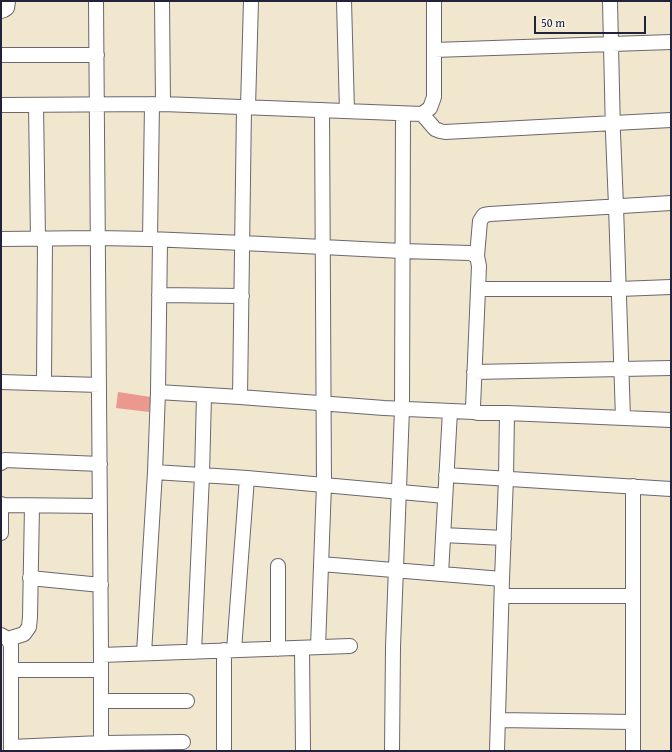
<!DOCTYPE html>
<html>
<head>
<meta charset="utf-8">
<style>
	body { margin:0 }
	#map { position:relative; width:672px; height:752px; overflow:hidden; background:#f1e6ce; font-family:"Gentium Book Plus",serif }
	canvas { display:block }
	.frame { position:absolute; inset:0; border:2px solid #22223b; pointer-events:none }
	.scale { position:absolute; left:534px; top:16px; width:112px; height:18px; box-sizing:border-box; border:2px solid #22223b; border-top:0; padding-left:5px; font-size:12px; line-height:14px; white-space:nowrap; color:#22223b; -webkit-text-stroke:3px #f7f3e8; paint-order:stroke }
</style>
</head>
<body>
<div id="map">
<canvas width="672" height="752"></canvas>
<div class="frame"></div>
<div class="scale">50 m</div>
</div>
<script>
const g = document.querySelector('canvas').getContext('2d');
g.lineJoin = 'round';
function paint(path, color) { g.fillStyle = color; g.fill(path, 'evenodd'); }
const shape = rows => new Path2D(rows.map(r => 'M' + r).join(''));
function strokePath(path, color, width, dash) { g.strokeStyle = color; g.lineWidth = width; g.lineCap = dash ? 'butt' : 'round'; g.setLineDash(dash || []); g.stroke(path); }
paint(shape([
	[118,392,151,397,149,412,116,408]
]), '#eb998f');
const minor = shape([
	[96,1,101,655,101,751],
	[162,1,163,104],
	[344,1,347,111],
	[610,1,613,133,616,206,623,418],
	[1,11,4,10,7,8,8,1],
	[434,50,671,42],
	[1,55,97,55],
	[1,105,163,104,422,114,430,108,434,97,434,1],
	[36,105,38,239],
	[248,107,251,1],
	[422,114,435,129,440,131,445,132,671,120],
	[671,203,490,214,484,215,480,221,477,256,479,266,473,407,474,412,478,413,507,413,671,420],
	[1,239,98,238,150,239,243,243,402,251,470,253,477,256],
	[150,239,152,104],
	[478,289,619,289,671,287],
	[159,295,242,296],
	[474,372,671,368],
	[1,382,99,385],
	[44,383,45,239],
	[158,392,240,397,384,408,474,412],
	[240,397,244,107],
	[1,463,5,460,100,464],
	[155,472,247,478,445,496],
	[446,475,671,489],
	[633,486,633,751],
	[1,504,1,533],
	[1,505,100,506],
	[443,535,504,538],
	[321,564,502,579],
	[441,574,450,411],
	[30,578,101,585],
	[502,596,633,596],
	[1,635,8,639,11,645,11,751],
	[8,639,24,634,29,627,30,617,32,506],
	[318,647,324,485,322,110],
	[302,648,303,751],
	[278,649,278,566],
	[234,650,247,478],
	[194,652,202,475,204,395],
	[144,653,155,472,158,392,160,240],
	[101,655,350,646],
	[11,670,101,670],
	[101,701,187,701],
	[498,720,633,722],
	[11,747,101,743,183,742],
	[224,751,224,650],
	[392,751,393,647,402,409,403,114],
	[497,751,502,579,506,478,507,413]
]);
strokePath(minor, '#6a676e', 16);
strokePath(minor, '#fff', 14);
</script>
</body>
</html>
